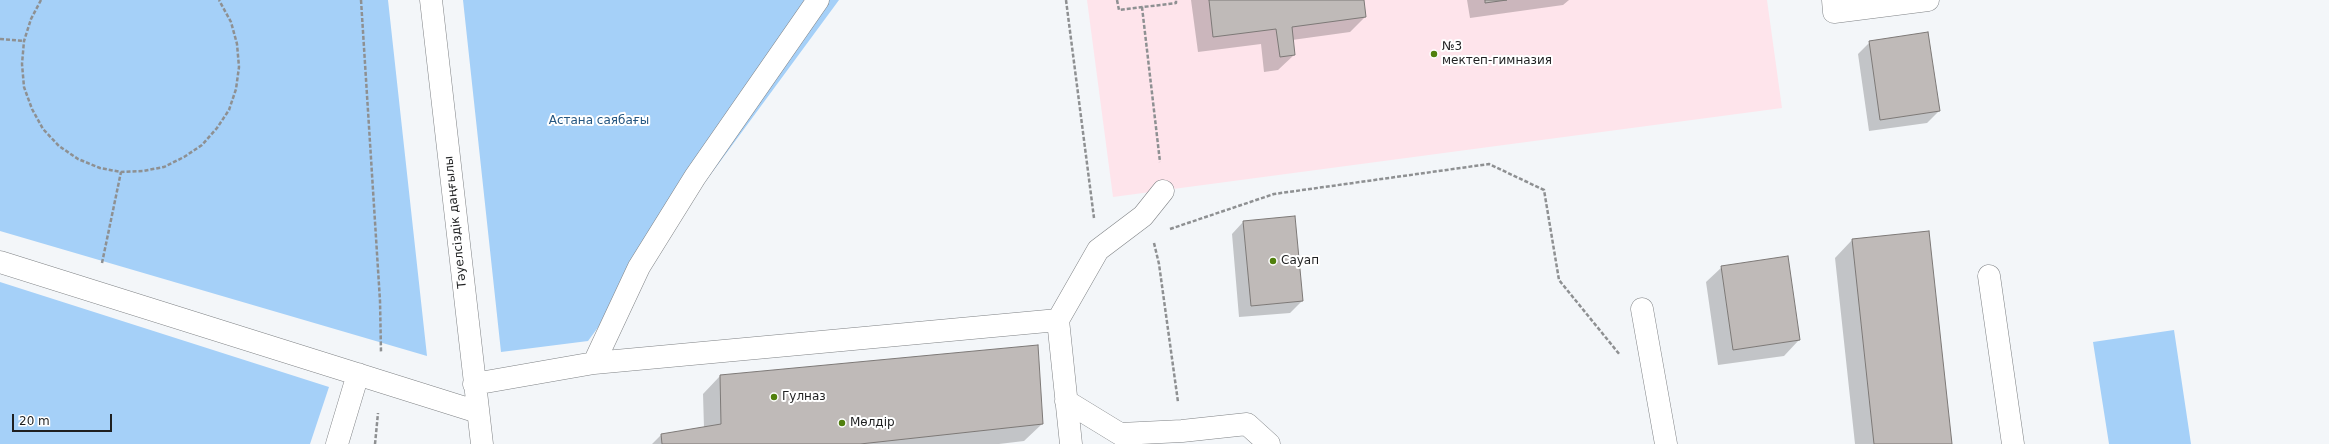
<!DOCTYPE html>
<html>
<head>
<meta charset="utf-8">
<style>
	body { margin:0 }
	#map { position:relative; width:2329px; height:444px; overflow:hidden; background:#f3f6f9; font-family:"DejaVu Sans",sans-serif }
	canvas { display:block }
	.scale { position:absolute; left:12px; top:414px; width:100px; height:18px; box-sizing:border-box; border:2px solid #1e1f20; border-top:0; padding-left:5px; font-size:12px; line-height:14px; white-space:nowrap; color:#1e1f20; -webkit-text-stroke:3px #fff; paint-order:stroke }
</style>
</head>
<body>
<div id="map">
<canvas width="2329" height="444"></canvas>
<div class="scale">20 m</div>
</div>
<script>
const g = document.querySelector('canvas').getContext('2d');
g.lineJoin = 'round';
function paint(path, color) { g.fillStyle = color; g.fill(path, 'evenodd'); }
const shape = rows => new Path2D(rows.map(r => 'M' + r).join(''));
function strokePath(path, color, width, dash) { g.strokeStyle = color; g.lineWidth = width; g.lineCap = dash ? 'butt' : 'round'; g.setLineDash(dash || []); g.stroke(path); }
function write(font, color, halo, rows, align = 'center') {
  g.font = font + ' "DejaVu Sans",sans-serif'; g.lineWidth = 4; g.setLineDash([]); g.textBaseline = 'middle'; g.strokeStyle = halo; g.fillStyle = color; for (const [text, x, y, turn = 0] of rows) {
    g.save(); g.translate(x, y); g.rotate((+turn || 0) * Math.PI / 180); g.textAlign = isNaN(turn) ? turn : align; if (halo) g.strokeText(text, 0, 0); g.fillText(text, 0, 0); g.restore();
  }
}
paint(shape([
	[1087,0,1767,0,1782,108,1113,197]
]), '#fee4eb');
paint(shape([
	[0,0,388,0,427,356,0,231],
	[463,0,839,0,588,341,501,352],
	[0,282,329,387,310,444,0,444],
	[2174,330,2191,444,2109,444,2093,342]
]), '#a5d0f8');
paint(shape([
	[1191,0,1363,0,1365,17,1350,32,1292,40,1294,55,1278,70,1264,72,1261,44,1198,52],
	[1467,0,1569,0,1563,5,1470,18],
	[1870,42,1939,111,1927,123,1869,131,1858,54],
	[1243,222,1302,301,1290,313,1239,317,1232,234],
	[1852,240,1950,444,1855,444,1835,258],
	[1722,267,1799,340,1784,356,1718,365,1706,282],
	[720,376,1042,424,1024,441,999,444,652,444,661,435,704,428,703,394]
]), '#0003');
const building = shape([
	[1209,0,1364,0,1366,17,1292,27,1295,55,1280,57,1276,29,1213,37,1209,0],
	[1485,0,1507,0,1485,3,1485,0],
	[1928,32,1940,111,1880,120,1869,41,1928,32],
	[1295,216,1303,301,1251,306,1243,221,1295,216],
	[1929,231,1952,444,1874,444,1852,239,1929,231],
	[1788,256,1800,340,1733,350,1721,266,1788,256],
	[1038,345,1043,424,860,444,662,444,661,434,721,424,720,375,1038,345]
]);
paint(building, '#bfbab8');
strokePath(building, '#7d7977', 1);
const minor = shape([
	[431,0,482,444],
	[1833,0,1834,12,1928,0],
	[0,262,478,412],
	[1989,276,2013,444],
	[1642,309,1666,444],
	[1058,320,1071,444],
	[594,363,639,267,695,177,818,0],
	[474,384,594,363,1058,320,1098,250,1143,216,1163,191],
	[1066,401,1120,434,1182,431,1247,424,1269,444],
	[337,444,358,374]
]);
strokePath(minor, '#7f8285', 23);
strokePath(shape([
	[41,0,31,19,24,41,22,64,24,87,32,109,43,129,59,146,78,159,100,168,121,172,143,171,164,167,184,157,202,145,217,128,229,110,236,89,239,67,237,44,231,22,219,0],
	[361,0,380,301,381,352],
	[1066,0,1094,218],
	[1117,0,1119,10,1176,3,1176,0],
	[1142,7,1160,162],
	[0,39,24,41],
	[1170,229,1274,194,1489,164,1544,190,1559,280,1620,355],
	[1154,243,1159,264,1178,402],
	[102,263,121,172],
	[375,444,378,413]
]), '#8e9092', 2.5, [4, 2]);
strokePath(minor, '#fff', 22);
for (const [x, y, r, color] of [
	[1434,54,4,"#50800d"],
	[1273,261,4,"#50800d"],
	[774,397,4,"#50800d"],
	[842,423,4,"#50800d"]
]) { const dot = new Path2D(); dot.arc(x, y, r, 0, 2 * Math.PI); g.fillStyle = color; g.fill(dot); strokePath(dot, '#fff', 1.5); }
write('12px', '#1e1f20', '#fff', [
	["№3",1442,47],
	["мектеп-гимназия",1442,61],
	["Сауап",1281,261],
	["Гулназ",782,397],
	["Мөлдір",850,423]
], 'left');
write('12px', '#245681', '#fff', [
	["Астана саябағы",599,121]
]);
write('12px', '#1e1f20', '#fff', [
	["Тәуелсіздік даңғылы",456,222,-96]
]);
</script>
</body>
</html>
